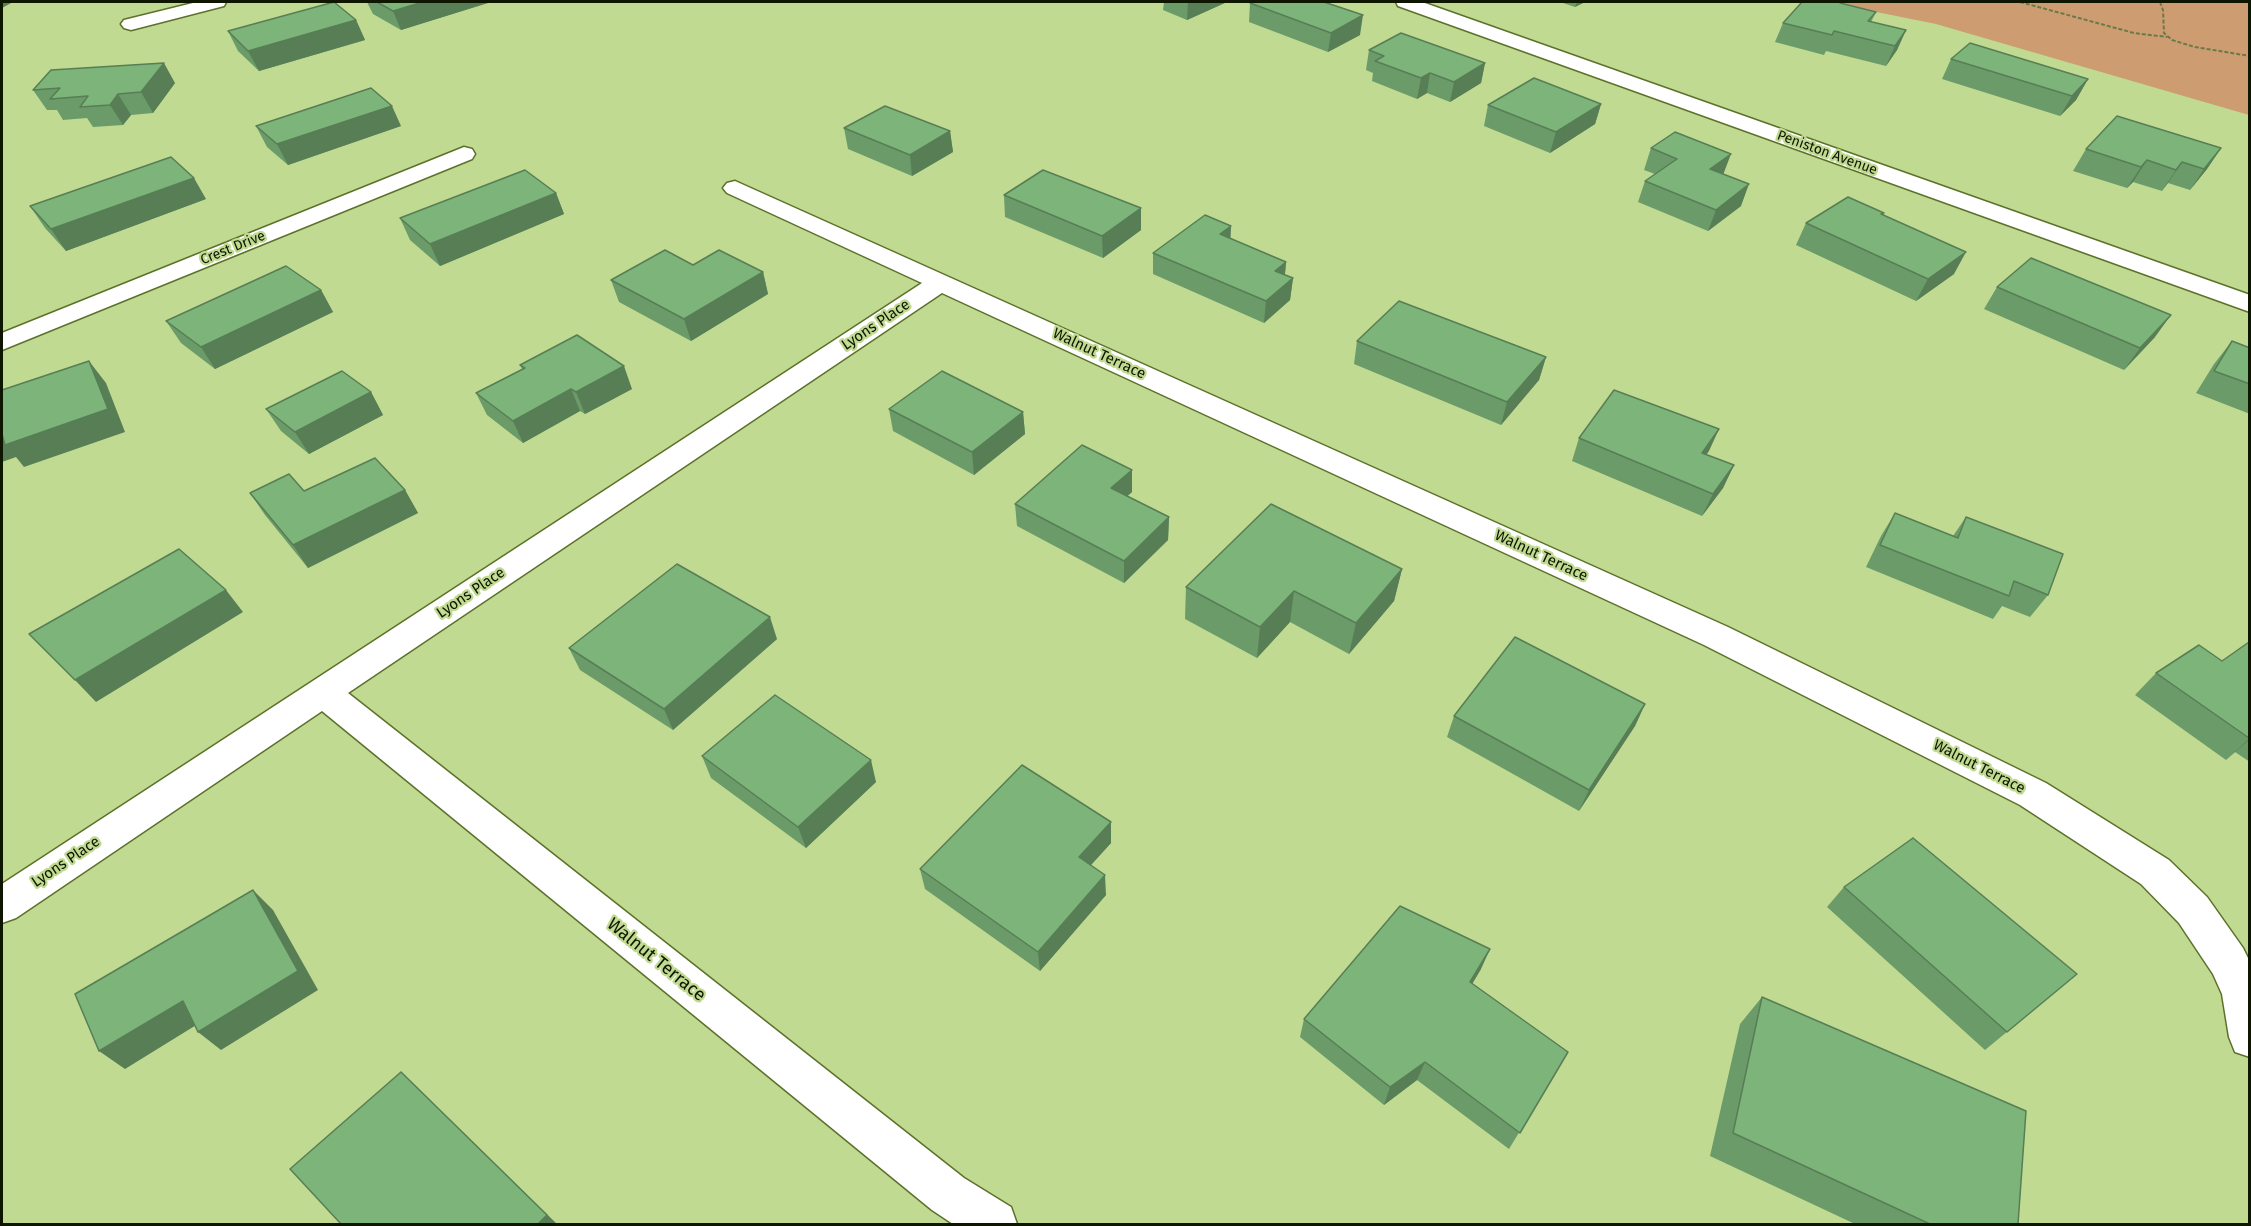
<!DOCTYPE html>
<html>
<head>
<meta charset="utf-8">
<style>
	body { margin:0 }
	#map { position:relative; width:2251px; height:1226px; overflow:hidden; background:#c1da91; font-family:"Fira Sans",sans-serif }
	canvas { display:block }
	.frame { position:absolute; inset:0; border:3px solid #0e1600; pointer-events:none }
</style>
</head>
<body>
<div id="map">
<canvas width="2251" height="1226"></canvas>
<div class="frame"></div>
</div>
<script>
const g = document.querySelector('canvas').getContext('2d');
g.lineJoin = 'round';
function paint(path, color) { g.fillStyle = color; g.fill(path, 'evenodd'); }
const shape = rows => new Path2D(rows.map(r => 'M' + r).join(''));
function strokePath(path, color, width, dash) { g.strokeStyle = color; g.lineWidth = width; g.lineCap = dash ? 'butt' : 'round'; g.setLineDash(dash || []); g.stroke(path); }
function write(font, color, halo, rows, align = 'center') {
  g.font = font + ' "Fira Sans",sans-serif'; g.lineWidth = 4.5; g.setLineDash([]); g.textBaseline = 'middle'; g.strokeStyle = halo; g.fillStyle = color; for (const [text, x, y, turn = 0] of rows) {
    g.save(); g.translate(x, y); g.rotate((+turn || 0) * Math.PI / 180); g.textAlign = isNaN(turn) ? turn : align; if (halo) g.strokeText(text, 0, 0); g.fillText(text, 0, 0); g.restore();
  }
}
paint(shape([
	[1827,2,2249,2,2249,115,1936,24]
]), '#cd9c70');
const street = shape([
	[197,2,226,2,224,6,131,30,124,28,121,24,124,20,197,2],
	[1396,2,1422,2,2250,295,2250,312,1398,6,1396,2],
	[464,147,472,149,475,154,472,159,2,350,2,333,464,147],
	[735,181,1728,627,2046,783,2169,860,2207,897,2243,948,2250,962,2250,1057,2235,1052,2229,1037,2222,994,2213,974,2179,923,2141,884,2020,805,1704,645,942,293,348,693,964,1178,1011,1207,1017,1224,953,1224,932,1210,322,711,16,918,2,923,2,884,922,283,727,193,723,188,727,183,735,181]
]);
strokePath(street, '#5c712a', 3);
strokePath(shape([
	[2020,2,2134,33,2167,37],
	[2160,2,2163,10,2164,33,2172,40,2195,47,2250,56]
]), '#697a4a', 2, [4, 2]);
paint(street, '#fff');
paint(shape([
	[367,2,491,2,401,30,373,14],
	[1164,2,1227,2,1187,20,1163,10],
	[1560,2,1585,2,1575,7],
	[1802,2,1843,2,1842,4,1876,12,1871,22,1906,30,1897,50,1886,66,1826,51,1824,55,1775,42,1783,23],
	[1250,3,1360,35,1328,52,1249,22],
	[356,20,365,40,259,71,238,51,228,31],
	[1369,50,1485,63,1481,83,1450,102,1427,93,1417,99,1372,81,1373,73,1366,70],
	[1951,59,2088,79,2076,100,2060,116,1942,79],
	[51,70,175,83,153,113,131,115,123,125,93,127,87,118,63,120,57,110,47,110,33,90],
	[1601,104,1595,124,1550,153,1484,126,1488,105],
	[256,126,401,126,288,165,267,147],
	[844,128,950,131,953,152,912,176,848,149],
	[1651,148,1723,174,1741,206,1708,231,1638,202,1645,181,1655,174,1644,170],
	[2221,148,2207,169,2190,190,2168,183,2162,191,2133,182,2127,188,2073,171,2086,149],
	[556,193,564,214,440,266,410,240,400,218],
	[1004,195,1141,208,1141,230,1103,258,1005,217],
	[206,199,66,251,45,228,30,206],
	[1884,213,1883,215,1954,274,1916,301,1796,245,1806,223],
	[1231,226,1230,239,1286,262,1285,275,1293,278,1290,300,1264,323,1153,274,1153,253],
	[763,272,768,294,691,341,619,302,611,280],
	[1997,287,2155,337,2124,370,1984,309],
	[321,290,333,312,215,369,181,343,166,321],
	[1357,341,1546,357,1539,380,1501,425,1354,364],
	[2232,341,2250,348,2250,414,2196,393,2214,364],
	[520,365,632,389,585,414,580,411,523,443,487,415,476,393,522,369],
	[371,392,383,415,309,454,281,431,266,409],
	[889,409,1023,412,1025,434,974,475,893,431],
	[1719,429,1706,455,1734,465,1723,488,1702,516,1572,461,1579,438],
	[1132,470,1132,492,1127,496,1169,517,1168,540,1124,583,1017,526,1015,504],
	[405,490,418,513,308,568,265,515,250,493],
	[1895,513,1953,536,1966,517,2048,595,2030,617,2002,606,1993,619,1866,567,1881,536],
	[1402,569,1394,601,1349,654,1290,622,1257,658,1185,619,1186,587],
	[777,639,673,730,580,670,569,648],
	[2250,642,2250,762,2235,752,2226,760,2135,695,2156,673,2222,661],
	[1645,704,1635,726,1579,811,1447,737,1454,716],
	[702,756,876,782,806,848,711,778],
	[1111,822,1111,843,1091,865,1106,895,1040,971,925,889,920,869],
	[1844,887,2077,974,1985,1050,1827,907],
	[1481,969,1472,984,1568,1052,1509,1149,1417,1080,1384,1105,1300,1037,1304,1019],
	[1762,997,2018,1224,1855,1224,1710,1156,1740,1024]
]), '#6b9b69');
paint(shape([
	[2,2,13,2,2,8],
	[423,2,491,2,401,30,393,11],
	[1188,2,1227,2,1187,20],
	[1577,2,1585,2,1575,7],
	[1363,15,1360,35,1328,52,1331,33],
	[356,20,365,40,259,71,248,51],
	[1906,30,1897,50,1886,66,1895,46],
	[164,63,175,83,153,113,141,92],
	[1485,63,1481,83,1450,102,1454,82],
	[1430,73,1427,93,1417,99,1421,78],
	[2088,79,2076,100,2060,116,2072,96],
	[118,94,131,115,123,125,110,105],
	[1601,104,1595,124,1550,153,1556,132],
	[392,106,401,126,288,165,277,144],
	[950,131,953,152,912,176,910,155],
	[2221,148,2207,169,2190,190,2204,169],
	[1731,154,1723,175,1710,169],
	[2147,160,2133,182,2127,188,2141,167],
	[2182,162,2168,183,2162,191,2176,170],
	[194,178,206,199,66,251,51,229],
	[1749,184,1741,206,1708,231,1716,210],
	[556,193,564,214,440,266,430,244],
	[1141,208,1141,230,1103,258,1102,236],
	[1231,226,1230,248,1220,234],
	[1966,252,1954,274,1916,301,1928,279],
	[1286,262,1284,284,1275,271],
	[763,272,768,294,691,341,684,319],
	[1293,278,1290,300,1264,323,1266,301],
	[321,290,333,312,215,369,201,347],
	[2171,315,2155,337,2124,370,2140,348],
	[1546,357,1539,380,1501,425,1507,402],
	[89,361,106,383,125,432,24,467,16,457,2,462,2,434],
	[624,366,632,389,585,414,576,392],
	[571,389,580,411,523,443,513,421],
	[371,392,383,415,309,454,295,432],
	[1023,412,1025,434,974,475,972,452],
	[1719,429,1709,451,1692,475,1702,453],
	[1734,465,1723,488,1702,516,1713,494],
	[1132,470,1132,492,1111,511,1111,488],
	[405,490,418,513,308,568,293,545],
	[1169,517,1168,540,1124,583,1124,561],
	[1402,569,1394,601,1349,654,1356,623],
	[226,590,243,612,96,702,75,680],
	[1294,591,1290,622,1257,658,1260,627],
	[770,617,777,639,673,730,664,709],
	[1645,704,1635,726,1579,811,1589,790],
	[2250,738,2250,739,2226,760],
	[871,760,876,782,806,848,798,827],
	[1111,822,1111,843,1080,877,1079,857],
	[1105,875,1106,895,1040,971,1038,952],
	[253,890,273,910,318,990,221,1050,198,1032],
	[1490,949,1481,969,1462,1001,1470,982],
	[183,1001,206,1019,125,1069,99,1051],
	[1425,1062,1417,1080,1384,1105,1390,1087],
	[401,1072,557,1224,538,1224]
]), '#577e55');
const building = shape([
	[334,2,356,20,248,51,228,31,334,2],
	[377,2,423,2,393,11,377,2],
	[1252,2,1324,2,1363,15,1331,33,1250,3,1252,2],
	[1802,2,1842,2,1840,3,1876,12,1868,21,1906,30,1895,46,1834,31,1832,35,1783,23,1802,2],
	[1401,33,1485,63,1454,82,1430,73,1421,78,1375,61,1384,56,1369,50,1401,33],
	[1970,43,2088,79,2072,96,1951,59,1970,43],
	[164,63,141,92,118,94,110,105,80,107,88,96,50,99,60,88,33,90,51,70,164,63],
	[1534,78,1601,104,1556,132,1488,105,1534,78],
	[371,88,392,106,277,144,256,126,371,88],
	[885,106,950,131,910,155,844,128,885,106],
	[2117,116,2221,148,2204,169,2182,162,2176,170,2147,160,2141,167,2086,149,2117,116],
	[1675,132,1731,154,1710,169,1749,184,1716,210,1645,181,1677,159,1651,148,1675,132],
	[171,157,194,178,51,229,30,206,171,157],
	[525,170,556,193,430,244,400,218,525,170],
	[1043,170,1141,208,1102,236,1004,195,1043,170],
	[1848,197,1884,213,1881,214,1966,252,1928,279,1806,223,1848,197],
	[1205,215,1231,226,1220,234,1286,262,1275,271,1293,278,1266,301,1153,253,1205,215],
	[665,250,693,265,719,250,763,272,684,319,611,280,665,250],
	[2031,258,2171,315,2140,348,1997,287,2031,258],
	[286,266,321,290,201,347,166,321,286,266],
	[1399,301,1546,357,1507,402,1357,341,1399,301],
	[577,335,624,366,576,392,571,389,513,421,476,393,525,368,520,365,577,335],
	[2232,341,2250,348,2250,384,2214,371,2232,341],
	[89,361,108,409,5,445,2,434,2,390,89,361],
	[342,371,371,392,295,432,266,409,342,371],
	[942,371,1023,412,972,452,889,409,942,371],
	[1614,390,1719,429,1702,453,1734,465,1713,494,1579,438,1614,390],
	[1082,445,1132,470,1111,488,1169,517,1124,561,1015,504,1082,445],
	[375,458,405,490,293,545,250,493,289,474,304,491,375,458],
	[1271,504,1402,569,1356,623,1294,591,1260,627,1186,587,1271,504],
	[1895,513,1958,538,1966,517,2063,554,2048,595,2014,581,2009,596,1880,545,1895,513],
	[179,549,226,590,75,680,29,634,179,549],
	[677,564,770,617,664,709,569,648,677,564],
	[1515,637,1645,704,1589,790,1454,716,1515,637],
	[2249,642,2249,738,2156,673,2199,645,2222,661,2249,642],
	[775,695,871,760,798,827,702,756,775,695],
	[1022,765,1111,822,1079,857,1105,875,1038,952,920,869,1022,765],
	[1913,838,2077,974,2007,1032,1844,887,1913,838],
	[253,890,298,971,198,1032,183,1001,99,1051,75,994,253,890],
	[1400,906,1490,949,1470,982,1568,1052,1520,1133,1425,1062,1390,1087,1304,1019,1400,906],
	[1762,997,2026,1111,2018,1224,1930,1224,1733,1133,1762,997],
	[401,1072,547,1215,538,1224,341,1224,290,1169,401,1072]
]);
paint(building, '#7cb47a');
strokePath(building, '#577e55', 1.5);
write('14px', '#0e1600', '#c1da91', [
	["Peniston Avenue",1827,153,20],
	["Crest Drive",233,248,-22]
]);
write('15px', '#0e1600', '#c1da91', [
	["Lyons Place",876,325,-34],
	["Walnut Terrace",1099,354,25],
	["Walnut Terrace",1541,556,25],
	["Lyons Place",471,593,-34],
	["Walnut Terrace",1979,767,27],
	["Lyons Place",66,862,-34]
]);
write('18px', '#0e1600', '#c1da91', [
	["Walnut Terrace",656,960,39]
]);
</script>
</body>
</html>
